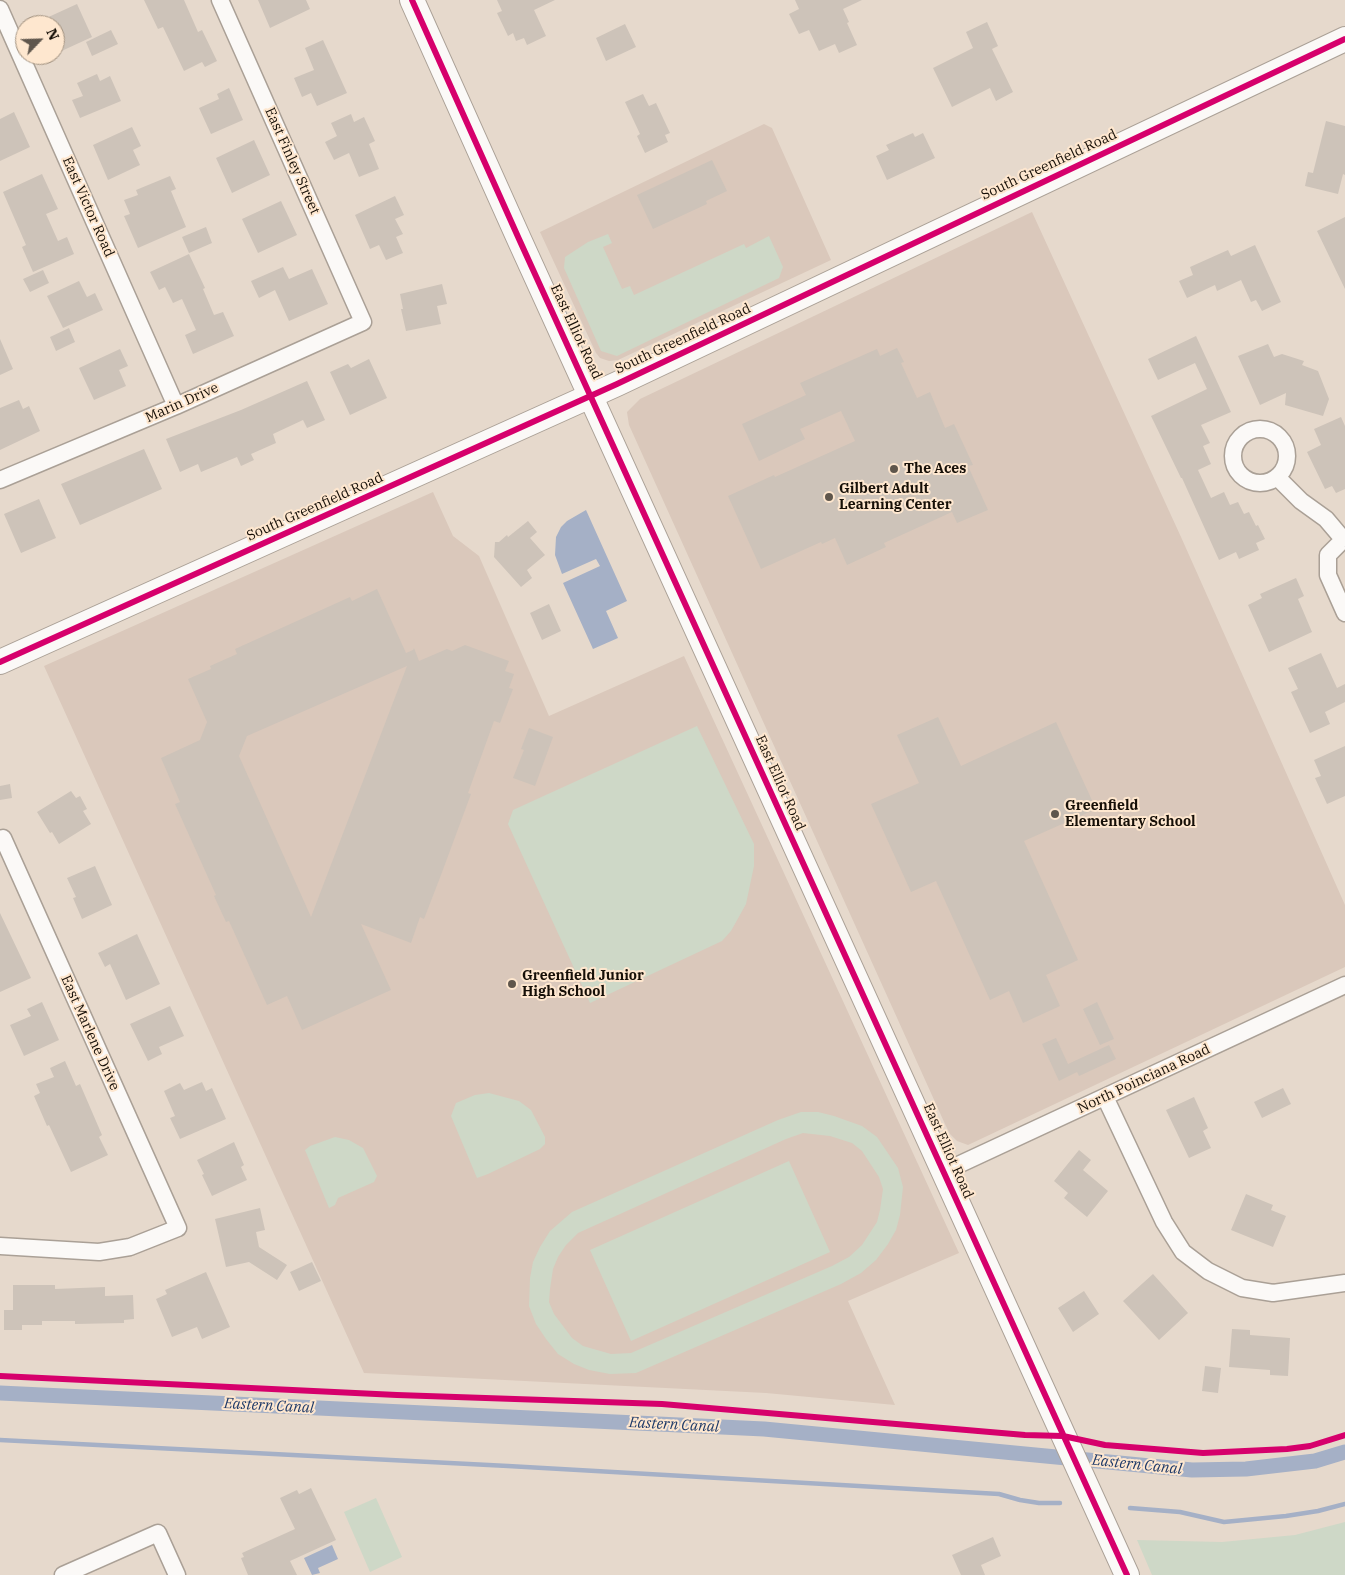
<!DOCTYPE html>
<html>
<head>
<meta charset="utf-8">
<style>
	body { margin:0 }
	#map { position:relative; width:1345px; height:1575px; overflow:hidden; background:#e6d9cc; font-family:"IBM Plex Serif",serif }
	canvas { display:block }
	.north { position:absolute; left:15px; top:15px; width:50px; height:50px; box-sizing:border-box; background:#fee7cf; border:1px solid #a1917f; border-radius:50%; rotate:66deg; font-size:14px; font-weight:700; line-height:20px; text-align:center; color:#160f07 }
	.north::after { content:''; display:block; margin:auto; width:18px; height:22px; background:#5f564c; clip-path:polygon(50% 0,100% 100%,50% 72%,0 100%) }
</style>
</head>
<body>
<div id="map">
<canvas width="1345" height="1575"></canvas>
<div class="north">N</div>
</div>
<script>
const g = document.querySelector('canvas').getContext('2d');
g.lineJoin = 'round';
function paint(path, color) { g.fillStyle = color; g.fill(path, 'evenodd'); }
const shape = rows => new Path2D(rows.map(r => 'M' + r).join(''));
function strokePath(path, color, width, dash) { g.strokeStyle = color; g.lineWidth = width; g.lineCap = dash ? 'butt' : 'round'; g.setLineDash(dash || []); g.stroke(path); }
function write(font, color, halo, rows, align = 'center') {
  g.font = font + ' "IBM Plex Serif",serif'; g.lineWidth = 4; g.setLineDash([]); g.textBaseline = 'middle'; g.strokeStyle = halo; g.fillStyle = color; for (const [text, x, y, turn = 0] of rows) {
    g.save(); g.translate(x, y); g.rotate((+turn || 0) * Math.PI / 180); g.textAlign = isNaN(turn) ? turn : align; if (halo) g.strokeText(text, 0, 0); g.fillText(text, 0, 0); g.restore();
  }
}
paint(shape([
	[764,124,772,128,831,260,618,360,609,361,600,358,596,353,540,232],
	[1032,212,1181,537,1345,905,1345,967,968,1145,957,1141,950,1134,945,1124,629,425,627,412,640,399],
	[433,492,453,536,479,556,549,716,684,656,959,1253,848,1301,895,1405,766,1393,364,1373,44,666]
]), '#dac8bb');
paint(shape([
	[608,234,612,243,603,247,622,289,630,286,634,295,744,244,746,248,769,236,783,267,779,278,617,356,601,351,564,268,565,257,588,242],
	[697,726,754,844,754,866,746,904,731,931,722,941,590,1003,508,824,513,810],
	[489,1093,519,1101,531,1110,545,1137,545,1144,540,1149,488,1174,477,1178,451,1116,456,1103,475,1095],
	[801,1112,818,1112,834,1116,862,1126,877,1137,898,1168,903,1187,900,1215,896,1230,888,1244,876,1260,861,1273,841,1284,636,1373,610,1374,589,1370,574,1364,558,1354,546,1339,536,1324,529,1306,530,1278,533,1262,540,1247,550,1231,572,1212,778,1120],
	[803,1133,830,1136,852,1143,862,1151,879,1177,883,1189,880,1210,877,1222,862,1245,849,1257,832,1266,631,1353,611,1354,583,1346,572,1338,554,1314,549,1302,550,1289,553,1269,558,1257,566,1245,578,1233,786,1139],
	[335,1137,349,1140,363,1148,377,1176,374,1182,338,1198,335,1205,329,1208,305,1150,310,1146],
	[789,1161,830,1252,631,1341,590,1250],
	[376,1498,402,1557,370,1572,344,1512],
	[1345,1522,1345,1575,1152,1575,1137,1540,1222,1542,1295,1535]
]), '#ced8c7');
paint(shape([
	[586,510,627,601,606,611,618,638,593,649,563,583,600,566,596,559,562,574,555,555,556,537,561,527,567,521],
	[332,1545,338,1559,318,1568,320,1573,312,1575,304,1558]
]), '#a5b0c6');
strokePath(shape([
	[0,1440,508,1466,999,1494,1020,1500,1039,1503,1060,1503],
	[1130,1508,1180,1512,1224,1522,1286,1516,1318,1511,1345,1504]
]), '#a5b0c6', 4.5);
strokePath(shape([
	[0,1393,764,1429,1192,1470,1246,1469,1315,1461,1345,1452]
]), '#a5b0c6', 15);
paint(shape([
	[144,0,184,0,198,32,202,30,217,61,205,67,202,62,184,71,163,27,158,29],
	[258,0,306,0,310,9,270,28],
	[497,0,555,0,534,10,546,36,527,45,524,38,516,41,513,33,508,36,497,13,502,11],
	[795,0,862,0,843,9,849,22,847,23,857,45,839,53,835,44,819,51,809,30,799,34,789,14,799,9],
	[77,4,92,37,55,54,55,25,31,25],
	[987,22,998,46,992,49,1013,92,996,101,990,88,952,107,933,68,973,48,966,32],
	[625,24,636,47,606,61,596,38],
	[111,30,118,44,92,56,86,42],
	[323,40,347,93,317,106,311,93,302,97,294,78,314,70,305,48],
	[97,74,100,81,110,76,121,101,80,118,72,100,83,96,77,83],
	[229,88,243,120,211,134,199,108,219,99,217,94],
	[643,94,649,106,656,103,670,133,665,135,668,142,645,153,637,136,640,134,625,102],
	[14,112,30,147,0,161,0,119],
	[351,114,354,122,364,117,375,141,369,144,379,169,359,177,349,153,334,160,325,142,337,136,331,123],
	[1326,121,1345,126,1345,175,1343,174,1338,194,1305,186,1308,172,1313,173],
	[132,127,141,146,133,150,140,165,108,180,93,145],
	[913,133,915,137,923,133,935,158,887,180,876,156,889,150,886,145],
	[254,140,270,175,232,193,216,158],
	[712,160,727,191,706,201,707,204,653,229,637,195],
	[42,174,58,209,46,214,58,241,67,237,74,254,33,272,22,247,26,245,3,192],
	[170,176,176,189,171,191,186,227,138,248,124,216,130,214,124,200,138,195,136,190],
	[395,196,404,215,395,219,403,234,396,237,403,253,386,260,379,245,370,249,355,215],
	[281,201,297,235,258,253,242,219],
	[1345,217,1345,289,1317,231],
	[206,227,212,243,189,253,182,237],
	[1255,245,1281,302,1262,311,1256,300,1251,302,1241,280,1217,291,1215,285,1187,298,1179,281,1193,275,1190,267,1228,250,1231,256],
	[189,254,205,288,203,289,214,315,223,312,234,336,193,354,185,335,196,330,182,299,173,303,165,287,159,290,150,272],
	[283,267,289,279,312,269,328,304,289,321,275,290,259,298,251,281],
	[43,270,49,283,30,292,23,279],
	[79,281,87,297,95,293,103,310,63,328,47,296],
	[442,284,447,304,437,306,441,324,406,331,401,309,403,309,400,294],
	[69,328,75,342,56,351,50,337],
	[1196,336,1231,412,1201,425,1210,443,1203,446,1211,464,1198,470,1211,498,1224,492,1230,505,1238,502,1244,514,1249,512,1256,526,1258,525,1265,539,1256,543,1259,550,1239,559,1236,552,1219,560,1182,478,1181,478,1151,416,1207,389,1195,363,1158,380,1148,359],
	[0,339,13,369,0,375],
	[1268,344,1274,357,1282,354,1304,361,1302,365,1318,371,1329,399,1323,416,1285,405,1286,393,1260,405,1238,356],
	[897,348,904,362,901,363,917,398,930,392,945,428,954,424,973,465,968,466,988,510,957,523,952,512,884,543,886,547,847,565,835,538,822,544,821,542,761,569,728,496,774,475,775,477,855,441,841,411,800,429,805,439,759,461,742,424,806,395,800,383,877,349,880,356],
	[120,349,128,366,119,370,126,386,94,400,79,368],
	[369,359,387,398,350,415,330,372,348,364,351,368],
	[307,381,325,420,307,428,303,420,273,434,276,443,251,454,254,460,241,466,237,457,201,472,198,464,180,472,166,439,241,410],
	[19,400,23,409,29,406,40,431,0,450,0,408],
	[1341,417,1345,426,1345,489,1336,493,1332,486,1325,489,1307,452,1321,445,1314,429],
	[144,449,162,489,80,525,61,484],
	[39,499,56,538,21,553,4,514],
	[528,521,537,532,530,538,545,555,527,570,532,578,521,587,494,557,495,542,499,542,507,535,508,537],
	[1296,578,1304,596,1298,599,1312,632,1269,652,1248,605,1262,598,1260,594],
	[377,589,406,653,413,650,414,648,419,661,447,649,452,651,465,645,509,661,505,671,514,674,509,688,513,689,500,723,494,721,468,793,471,794,441,875,424,919,420,917,411,943,361,924,391,990,302,1030,287,996,267,1005,229,921,226,922,214,896,216,895,175,804,180,802,161,758,200,740,207,722,188,679,211,669,210,666,237,654,235,649,350,597,352,601],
	[407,666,311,917,239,756,247,736],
	[549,604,561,631,542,640,530,613],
	[1321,653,1337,688,1345,684,1345,702,1325,712,1330,724,1310,733,1291,692,1298,689,1288,668],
	[938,717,961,766,1056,722,1096,809,1024,841,1078,960,1046,975,1060,1006,1023,1023,1009,991,990,1000,936,881,911,892,871,804,919,783,897,735],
	[529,728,553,737,535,786,513,778,524,750,521,749],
	[1345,746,1345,796,1327,804,1315,778,1321,776,1314,760],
	[10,784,12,798,0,800,0,786],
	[71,791,76,798,80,796,87,809,83,811,91,824,59,844,52,832,50,833,37,812],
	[95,866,112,905,82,919,73,898,76,897,67,878],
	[0,913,31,978,0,992],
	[137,934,160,984,126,1000,110,964,105,967,98,953],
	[42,1002,59,1040,24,1056,10,1025,31,1016,27,1009],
	[1097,1002,1114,1039,1100,1045,1083,1009],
	[170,1006,184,1036,159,1047,162,1054,148,1061,130,1024],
	[1056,1038,1068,1064,1109,1045,1116,1059,1079,1076,1077,1072,1059,1081,1042,1044],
	[65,1061,76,1086,80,1084,102,1135,99,1137,108,1155,71,1172,49,1125,47,1126,34,1096,40,1093,36,1084,54,1077,50,1068],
	[202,1082,206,1091,212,1088,226,1119,180,1139,170,1118,175,1116,164,1091,180,1083,184,1090],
	[1283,1088,1291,1104,1262,1118,1254,1102],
	[1194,1097,1208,1128,1203,1131,1211,1148,1189,1158,1166,1110],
	[234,1142,244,1165,241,1167,247,1180,212,1196,202,1175,204,1174,197,1160],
	[1079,1150,1091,1160,1083,1170,1108,1191,1087,1217,1064,1198,1068,1193,1054,1181],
	[1246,1194,1273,1205,1271,1210,1286,1216,1273,1247,1231,1230],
	[260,1208,265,1230,256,1232,259,1247,287,1265,277,1280,249,1262,226,1267,215,1219],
	[312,1262,321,1281,299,1291,290,1272],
	[206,1272,230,1327,202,1339,197,1327,172,1337,156,1299,167,1294,165,1290],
	[1153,1274,1188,1313,1159,1340,1123,1301],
	[13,1285,55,1285,55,1289,105,1287,105,1296,133,1295,134,1319,124,1320,124,1323,75,1324,75,1321,42,1321,42,1325,22,1325,22,1330,4,1330,4,1310,13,1310],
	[1084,1291,1099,1314,1073,1332,1058,1308],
	[1232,1329,1250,1330,1250,1335,1290,1338,1288,1376,1270,1375,1270,1370,1229,1367],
	[1205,1366,1221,1368,1218,1393,1202,1391],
	[311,1488,336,1540,290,1561,297,1575,248,1575,241,1558,244,1557,242,1553,295,1529,280,1498,297,1490,299,1494],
	[993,1537,1001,1556,981,1565,985,1575,961,1575,952,1555]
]), '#cdc3b9');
const minor = shape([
	[0,9,176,406],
	'1233 456a27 27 0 1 1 54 0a27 27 0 1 1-54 0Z',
	[1277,477,1301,501,1326,519,1343,539],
	[0,480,176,406,363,322,220,0],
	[1345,538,1328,555,1328,575,1345,613],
	[0,839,3,838,178,1228,130,1247,99,1252,0,1246],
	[1105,1097,1164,1222,1183,1252,1208,1271,1242,1288,1273,1293,1345,1283],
	[943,1172,1345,985],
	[63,1575,158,1533,177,1575]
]);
const secondary = shape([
	[412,0,519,239,1127,1575],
	[0,662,617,384,1345,39]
]);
strokePath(minor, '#aaa096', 19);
strokePath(secondary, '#aaa096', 26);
strokePath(minor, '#fbf9f7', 16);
strokePath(secondary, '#fbf9f7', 24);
strokePath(shape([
	[412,0,519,239,1127,1575],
	[0,662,617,384,1345,39],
	[0,1376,397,1395,662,1404,1025,1435,1063,1436,1105,1445,1203,1453,1287,1449,1310,1446,1345,1435]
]), '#d6006c', 6);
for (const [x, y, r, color] of [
	[894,469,5,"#5f564c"],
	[829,497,5,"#5f564c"],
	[1055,814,5,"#5f564c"],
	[512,984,5,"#5f564c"]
]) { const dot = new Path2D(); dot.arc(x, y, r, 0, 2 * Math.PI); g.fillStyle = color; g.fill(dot); strokePath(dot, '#fee7cf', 2); }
write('14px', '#160f07', '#fee7cf', [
	["East Finley Street",292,161,66],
	["South Greenfield Road",1049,165,-25],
	["East Victor Road",88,207,66],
	["East Elliot Road",576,332,65],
	["South Greenfield Road",683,339,-25],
	["Marin Drive",182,403,-24],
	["South Greenfield Road",315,507,-24],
	["East Elliot Road",780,783,66],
	["East Marlene Drive",90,1033,66],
	["North Poinciana Road",1144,1079,-25],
	["East Elliot Road",948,1151,66]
]);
write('bold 14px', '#160f07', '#fee7cf', [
	["The Aces",904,469],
	["Gilbert Adult",839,489],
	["Learning Center",839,505],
	["Greenfield",1065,806],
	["Elementary School",1065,822],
	["Greenfield Junior",522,976],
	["High School",522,992]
], 'left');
write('italic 15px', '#1d3968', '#fee7cf', [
	["Eastern Canal",269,1406,3],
	["Eastern Canal",674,1425,3],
	["Eastern Canal",1137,1465,6]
]);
</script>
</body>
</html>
